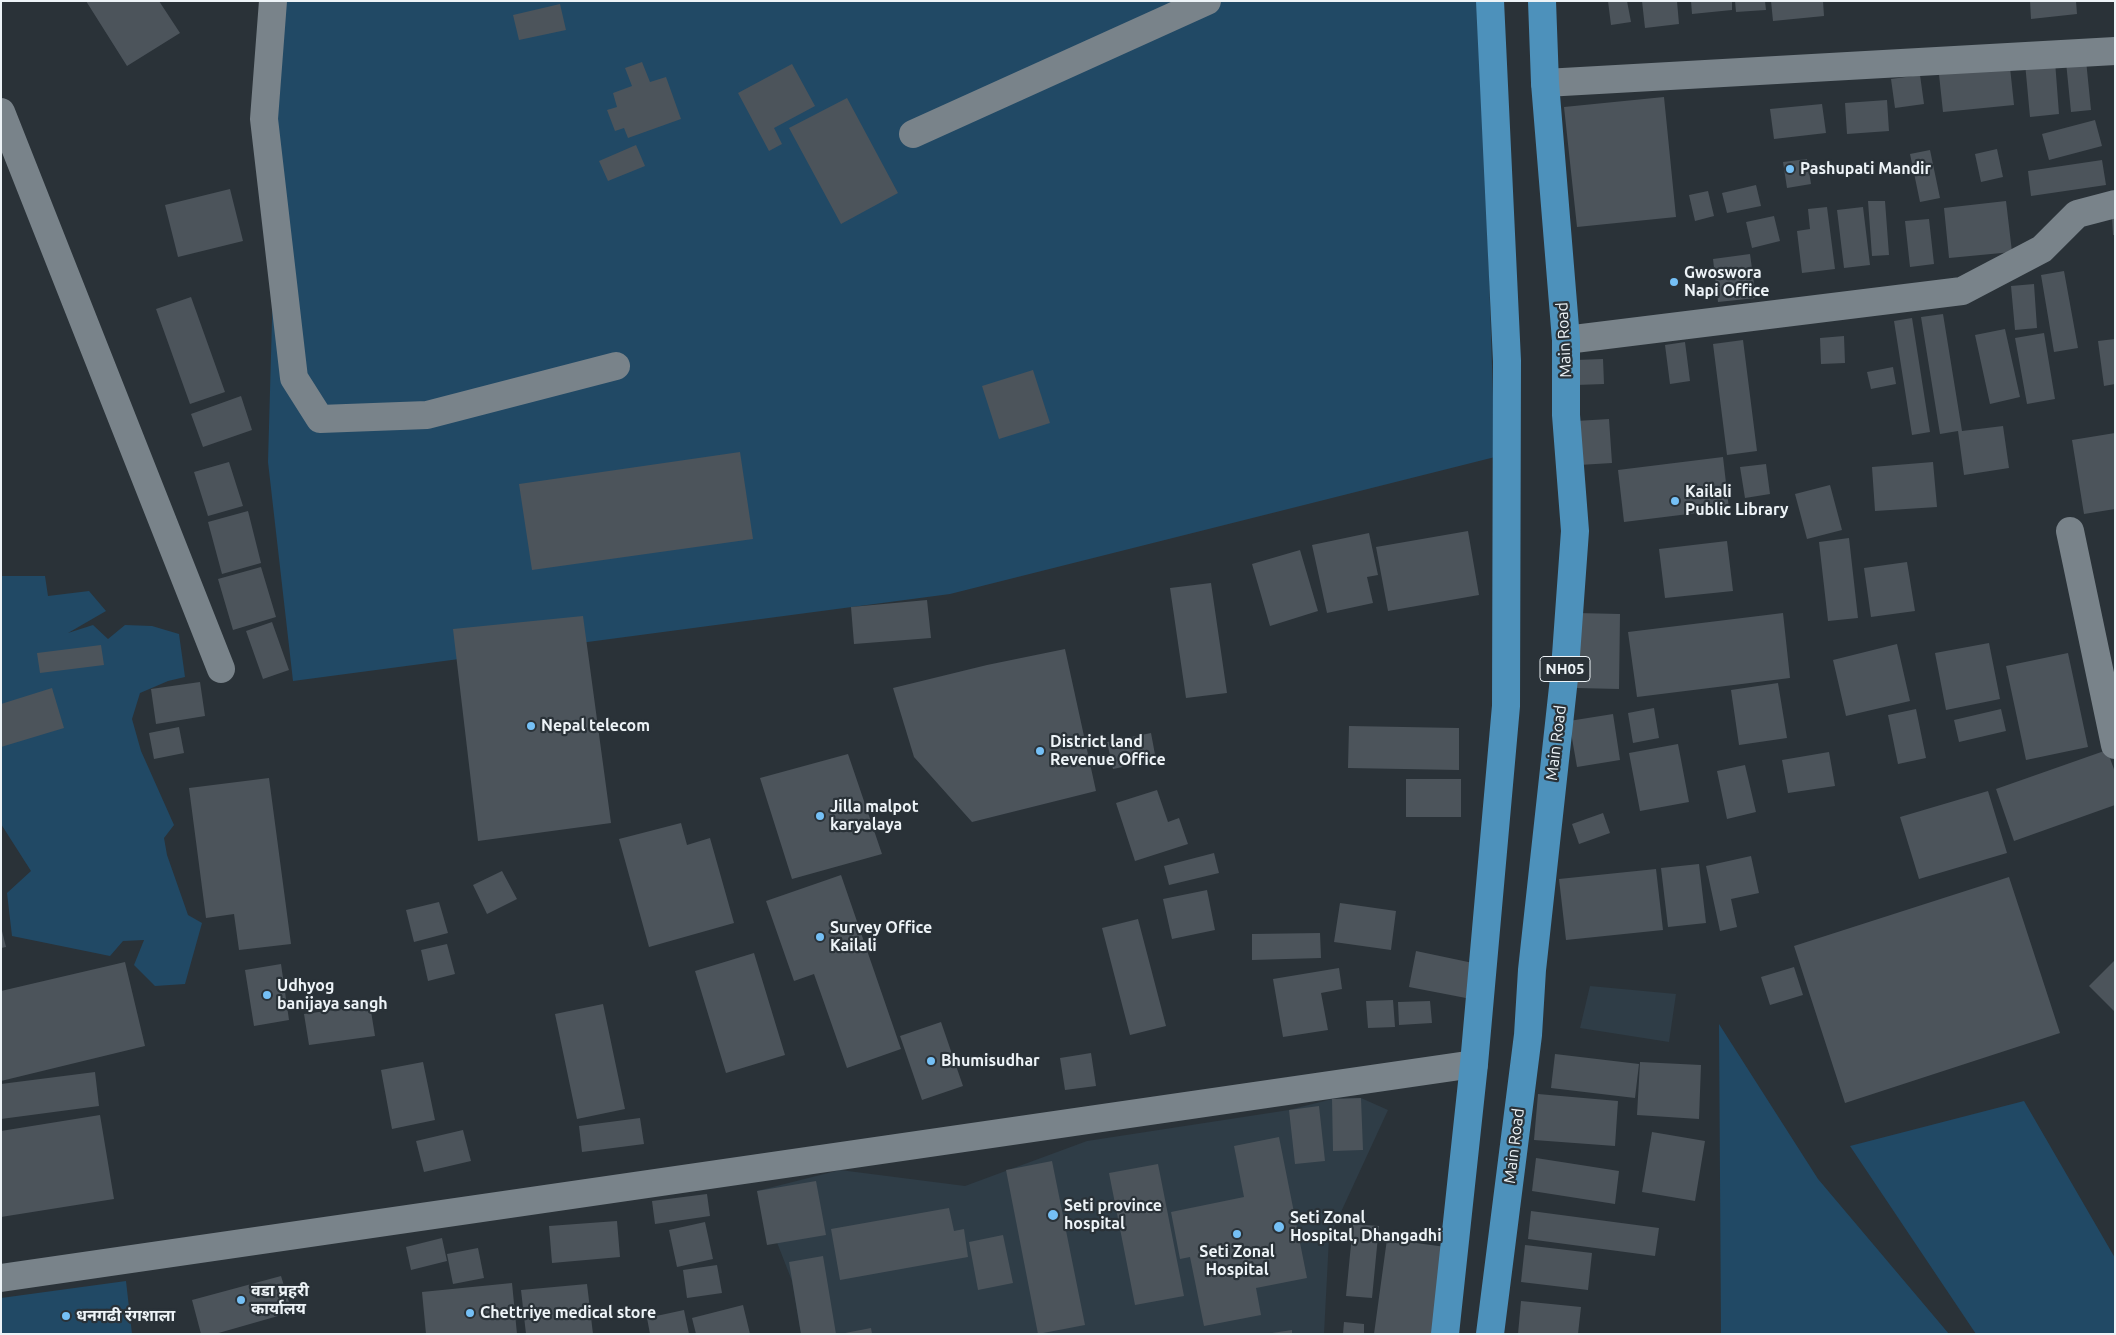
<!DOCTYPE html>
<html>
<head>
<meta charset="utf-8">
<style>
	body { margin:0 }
	#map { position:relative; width:2116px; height:1335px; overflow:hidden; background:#2a3238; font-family:Ubuntu,sans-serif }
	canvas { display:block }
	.frame { position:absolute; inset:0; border:2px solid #edf3f7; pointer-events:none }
</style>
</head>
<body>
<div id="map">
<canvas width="2116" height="1335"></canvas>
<div class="frame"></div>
</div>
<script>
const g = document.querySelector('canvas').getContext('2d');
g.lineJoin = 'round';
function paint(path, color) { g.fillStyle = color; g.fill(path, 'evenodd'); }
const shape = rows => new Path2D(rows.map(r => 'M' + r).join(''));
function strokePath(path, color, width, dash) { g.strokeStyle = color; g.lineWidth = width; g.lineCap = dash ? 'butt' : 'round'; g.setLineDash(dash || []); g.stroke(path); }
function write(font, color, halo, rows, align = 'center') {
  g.font = font + ' Ubuntu,"Noto Sans Devanagari",sans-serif'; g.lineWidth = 4.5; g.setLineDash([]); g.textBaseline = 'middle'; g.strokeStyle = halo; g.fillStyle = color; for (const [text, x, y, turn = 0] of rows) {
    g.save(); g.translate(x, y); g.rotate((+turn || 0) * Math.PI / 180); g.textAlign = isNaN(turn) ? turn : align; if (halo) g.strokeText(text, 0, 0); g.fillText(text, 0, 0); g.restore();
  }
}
paint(shape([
	[1590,986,1676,994,1669,1042,1580,1028],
	[1361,1098,1388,1110,1329,1238,1324,1334,801,1334,792,1281,757,1191,840,1170,965,1186,1087,1141,1289,1110,1332,1099]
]), '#2f3d47');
paint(shape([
	[281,1,1480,1,1495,457,950,594,293,681,268,462],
	[1,576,45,576,48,596,89,591,106,611,68,633,93,625,108,639,125,625,152,626,179,634,185,677,168,681,140,693,132,719,141,751,174,825,164,838,167,855,188,915,202,923,185,984,155,986,134,965,144,940,123,941,110,956,12,936,7,893,31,871,1,824],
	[1719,1024,1818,1179,1949,1334,1721,1334],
	[2024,1101,2115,1258,2115,1334,1976,1334,1850,1146],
	[126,1281,132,1334,1,1334,1,1298]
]), '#214965');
paint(shape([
	[86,1,159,1,180,33,127,66],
	[1608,1,1627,1,1631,22,1611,25],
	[1642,1,1677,1,1679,24,1645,28],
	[1691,1,1732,1,1732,10,1692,14],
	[1735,1,1765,1,1766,10,1736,12],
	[1771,1,1823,1,1824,16,1773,21],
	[2030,1,2076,1,2077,14,2031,19],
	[560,4,566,30,519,40,513,15],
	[2009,58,2014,105,1943,112,1938,65],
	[2086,60,2091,110,2071,112,2066,62],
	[2055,61,2059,114,2030,117,2025,63],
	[642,62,650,82,666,77,681,119,628,138,624,128,615,131,607,110,617,107,613,93,632,86,625,68],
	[792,64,815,106,774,128,782,144,769,151,738,93],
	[1920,75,1924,104,1895,108,1891,79],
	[1664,97,1676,217,1577,227,1564,107],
	[847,98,898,193,841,224,789,128],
	[1887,100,1889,131,1847,134,1845,103],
	[1822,104,1826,133,1774,139,1770,109],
	[2095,120,2102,146,2049,160,2042,134],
	[636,145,645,166,608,181,599,161],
	[1997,149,2003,177,1981,182,1975,154],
	[1930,150,1940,198,1920,202,1910,154],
	[1807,159,1811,184,1787,188,1783,162],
	[2102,160,2106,185,2031,196,2028,171],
	[1756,185,1761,206,1727,213,1722,193],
	[230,189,243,241,178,257,165,205],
	[1708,191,1714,216,1695,221,1689,195],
	[1868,201,1885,201,1889,255,1872,256],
	[2006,201,2012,252,1949,258,1944,208],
	[1827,207,1835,269,1802,273,1797,231,1810,229,1808,209],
	[1863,207,1870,265,1844,268,1837,210],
	[1774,216,1780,241,1752,248,1746,222],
	[2112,216,2115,216,2115,235,2113,235],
	[1929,219,1934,264,1910,267,1905,221],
	[1750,254,1756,298,1718,302,1713,259],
	[2064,271,2078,348,2054,352,2041,275],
	[2034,284,2037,328,2015,330,2011,286],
	[191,297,225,392,190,404,156,309],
	[1943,314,1962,431,2003,426,2009,468,1964,475,1958,431,1940,434,1921,317],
	[1912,318,1930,432,1912,435,1894,321],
	[2005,329,2020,397,1990,404,1975,335],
	[2044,333,2055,399,2027,404,2015,338],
	[1844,336,1845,363,1821,364,1820,338],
	[2115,339,2115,384,2104,386,2098,341],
	[1743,340,1757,451,1727,455,1713,344],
	[1685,342,1690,381,1670,384,1665,345],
	[1603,359,1604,384,1576,385,1575,360],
	[1893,367,1896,384,1871,389,1867,372],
	[1033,370,1050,423,999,439,982,386],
	[241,396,252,430,203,447,191,414],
	[1609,419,1612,463,1579,465,1576,421],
	[2115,433,2115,509,2084,514,2072,440],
	[740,452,753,539,532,570,519,484],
	[1723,457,1729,509,1624,522,1618,470],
	[229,462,243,506,208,516,194,472],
	[1933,462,1937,507,1875,511,1872,467],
	[1766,464,1770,494,1745,498,1740,467],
	[1830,485,1842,530,1807,539,1795,494],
	[248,511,261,563,222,574,208,522],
	[1468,531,1479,595,1388,611,1376,547],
	[1369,533,1378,575,1367,577,1373,603,1327,613,1312,545],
	[1849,538,1858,618,1828,621,1819,542],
	[1727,541,1733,591,1665,598,1659,549],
	[1300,550,1318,611,1270,626,1252,564],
	[1907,562,1915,611,1871,617,1864,568],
	[261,567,276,617,233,630,218,579],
	[1211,583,1227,693,1186,698,1170,588],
	[927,600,931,638,854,644,851,607],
	[1577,613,1620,614,1619,689,1577,688],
	[1783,613,1790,678,1637,697,1628,632],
	[583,616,611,823,478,841,453,629],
	[272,622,289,670,263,679,246,631],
	[1989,643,2000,699,1946,710,1935,653],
	[1897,644,1910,701,1846,716,1833,660],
	[101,645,104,665,40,673,37,653],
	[1065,649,1096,791,972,822,914,757,893,688,987,665],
	[2068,653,2088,747,2026,760,2006,666],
	[200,682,205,716,156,724,151,689],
	[1778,683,1787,738,1739,745,1731,690],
	[52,688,64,728,1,747,1,704],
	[1654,708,1659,738,1633,743,1628,713],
	[1916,709,1926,758,1898,764,1888,715],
	[2001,709,2006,731,1959,742,1954,720],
	[1613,714,1620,760,1577,767,1569,721],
	[1349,726,1459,728,1459,770,1348,768],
	[179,727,184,753,154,759,149,733],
	[1151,733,1156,760,1113,769,1107,742],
	[1678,744,1689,802,1640,811,1629,753],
	[2107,750,2115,772,2115,805,2014,841,1996,789],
	[1829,752,1835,786,1788,793,1782,760],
	[848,754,882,854,792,879,760,778],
	[1745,765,1756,812,1727,819,1717,771],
	[269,778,291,944,239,950,234,914,206,918,189,788],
	[1406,779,1461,779,1461,817,1406,817],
	[1157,790,1168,822,1179,818,1188,844,1135,861,1116,803],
	[1988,791,2007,853,1919,879,1900,817],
	[1603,813,1610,833,1579,844,1572,824],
	[681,823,687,845,710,838,734,923,649,947,619,839],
	[1214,853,1219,873,1169,885,1164,866],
	[1751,856,1759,893,1731,899,1737,927,1720,931,1706,866],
	[1699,864,1706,923,1668,927,1661,868],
	[1656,869,1663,930,1566,940,1559,879],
	[502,871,517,899,487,914,473,885],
	[841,875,901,1049,847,1068,814,974,794,981,766,901],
	[2009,877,2060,1033,1845,1103,1794,946],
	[1207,890,1215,930,1172,939,1163,899],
	[439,902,448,933,414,942,406,910],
	[1340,903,1396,911,1391,950,1334,942],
	[1138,919,1166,1026,1130,1035,1102,928],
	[1,927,6,947,1,948],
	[1320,933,1321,958,1252,960,1252,934],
	[447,944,455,974,428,981,421,950],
	[1416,951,1473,963,1466,998,1409,987],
	[754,953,785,1055,726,1073,695,971],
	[2115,960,2115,1012,2089,986],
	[125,962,145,1046,1,1081,1,991],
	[281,964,289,1020,254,1026,245,970],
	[1794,967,1803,995,1770,1005,1761,977],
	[1339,968,1342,989,1321,993,1328,1030,1283,1037,1273,979],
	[1393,1000,1395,1027,1368,1028,1366,1001],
	[1430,1001,1432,1023,1399,1025,1398,1002],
	[603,1004,625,1109,577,1119,555,1014],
	[370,1005,375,1036,309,1045,304,1014],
	[941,1022,963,1086,922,1100,900,1036],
	[1091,1053,1096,1086,1065,1090,1060,1058],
	[1555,1054,1639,1064,1635,1098,1551,1088],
	[423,1062,435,1120,392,1129,381,1070],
	[1640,1062,1701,1065,1699,1119,1637,1115],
	[95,1072,99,1106,1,1119,1,1084],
	[1538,1094,1618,1101,1615,1146,1534,1140],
	[1361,1098,1363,1150,1333,1151,1332,1099],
	[1319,1106,1325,1161,1295,1164,1289,1110],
	[100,1115,114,1199,1,1217,1,1131],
	[640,1118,644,1144,582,1152,579,1126],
	[463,1130,471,1161,424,1172,416,1141],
	[1652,1132,1705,1141,1695,1201,1642,1192],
	[1279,1137,1307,1278,1256,1288,1261,1315,1204,1326,1190,1257,1180,1259,1171,1212,1244,1197,1234,1146],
	[1536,1158,1619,1171,1615,1204,1532,1191],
	[1052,1161,1085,1325,1038,1334,1006,1170],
	[1158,1164,1184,1296,1135,1305,1109,1173],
	[816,1181,826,1235,767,1245,757,1191],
	[707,1194,710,1216,655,1224,652,1201],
	[949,1208,954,1231,964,1229,968,1257,840,1280,831,1229],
	[1531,1211,1659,1228,1655,1256,1528,1239],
	[617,1221,620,1257,552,1263,549,1226],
	[705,1222,713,1259,677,1267,669,1230],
	[1353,1224,1379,1226,1372,1298,1346,1296],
	[1003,1235,1013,1283,978,1290,969,1242],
	[442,1238,447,1261,411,1270,406,1247],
	[1387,1239,1453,1248,1441,1334,1374,1334],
	[1525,1245,1592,1253,1588,1290,1521,1282],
	[478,1248,484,1278,453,1284,447,1254],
	[823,1256,836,1334,801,1334,789,1262],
	[717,1265,722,1293,687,1298,683,1270],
	[281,1276,292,1312,215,1334,201,1334,192,1300],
	[512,1283,517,1334,426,1334,422,1292],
	[587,1284,593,1334,526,1334,521,1290],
	[1521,1301,1581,1307,1578,1334,1518,1334],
	[743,1305,750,1334,696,1334,692,1318],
	[684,1310,689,1334,650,1334,647,1318],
	[1344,1322,1364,1324,1364,1334,1343,1334],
	[871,1328,872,1334,845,1334,845,1333],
	[1292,1330,1292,1334,1272,1334,1272,1333]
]), '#4c545b');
strokePath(shape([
	[273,1,264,119,294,378,320,419,427,415,616,366],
	[1545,83,2115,51],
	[1,112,221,669],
	[913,134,1207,1],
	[1566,340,1962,291,2042,249,2077,214,2115,204],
	[2070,531,2115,745],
	[1,1278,1474,1064]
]), '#79838a', 28);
strokePath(shape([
	[1445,1334,1474,1064,1506,706,1507,361,1490,1],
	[1490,1334,1528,1035,1532,970,1565,669,1575,531,1566,415,1566,340,1545,83,1542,1]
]), '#4d91bb', 28);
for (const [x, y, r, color] of [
	[1790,169,5,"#75c0f6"],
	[1674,282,5,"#75c0f6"],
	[1675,501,5,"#75c0f6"],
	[531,726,5,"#75c0f6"],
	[1040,751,5,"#75c0f6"],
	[820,816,5,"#75c0f6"],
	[820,937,5,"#75c0f6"],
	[267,995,5,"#75c0f6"],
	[931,1061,5,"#75c0f6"],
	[1053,1215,6,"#75c0f6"],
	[1279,1227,6,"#75c0f6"],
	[1237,1234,5,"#75c0f6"],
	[241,1300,5,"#75c0f6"],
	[470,1313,5,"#75c0f6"],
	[66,1316,5,"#75c0f6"]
]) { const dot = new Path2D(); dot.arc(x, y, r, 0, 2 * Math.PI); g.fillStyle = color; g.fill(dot); strokePath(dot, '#2a3238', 2); }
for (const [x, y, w] of [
	[1565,669,50]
]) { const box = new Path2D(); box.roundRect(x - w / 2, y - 12.5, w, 25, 4); g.fillStyle = '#2a3238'; g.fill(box); strokePath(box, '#edf3f7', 1); }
write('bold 15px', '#edf3f7', null, [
	["NH05",1565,669]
]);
write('bold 16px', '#edf3f7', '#2a3238', [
	["Pashupati Mandir",1800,169],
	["Gwoswora",1684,273],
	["Napi Office",1684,291],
	["Kailali",1685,492],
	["Public Library",1685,510],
	["Nepal telecom",541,726],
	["District land",1050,742],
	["Revenue Office",1050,760],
	["Jilla malpot",830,807],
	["karyalaya",830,825],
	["Survey Office",830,928],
	["Kailali",830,946],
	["Udhyog",277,986],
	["banijaya sangh",277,1004],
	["Bhumisudhar",941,1061],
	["Seti province",1064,1206],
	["hospital",1064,1224],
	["Seti Zonal",1290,1218],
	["Hospital, Dhangadhi",1290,1236],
	["Seti Zonal",1237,1252,"center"],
	["Hospital",1237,1270,"center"],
	["वडा प्रहरी",251,1291],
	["कार्यालय",251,1309],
	["Chettriye medical store",480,1313],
	["धनगढी रंगशाला",76,1316]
], 'left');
write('16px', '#edf3f7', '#2a3238', [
	["Main Road",1564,340,-93],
	["Main Road",1556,743,-83],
	["Main Road",1514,1146,-83]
]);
</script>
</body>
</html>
